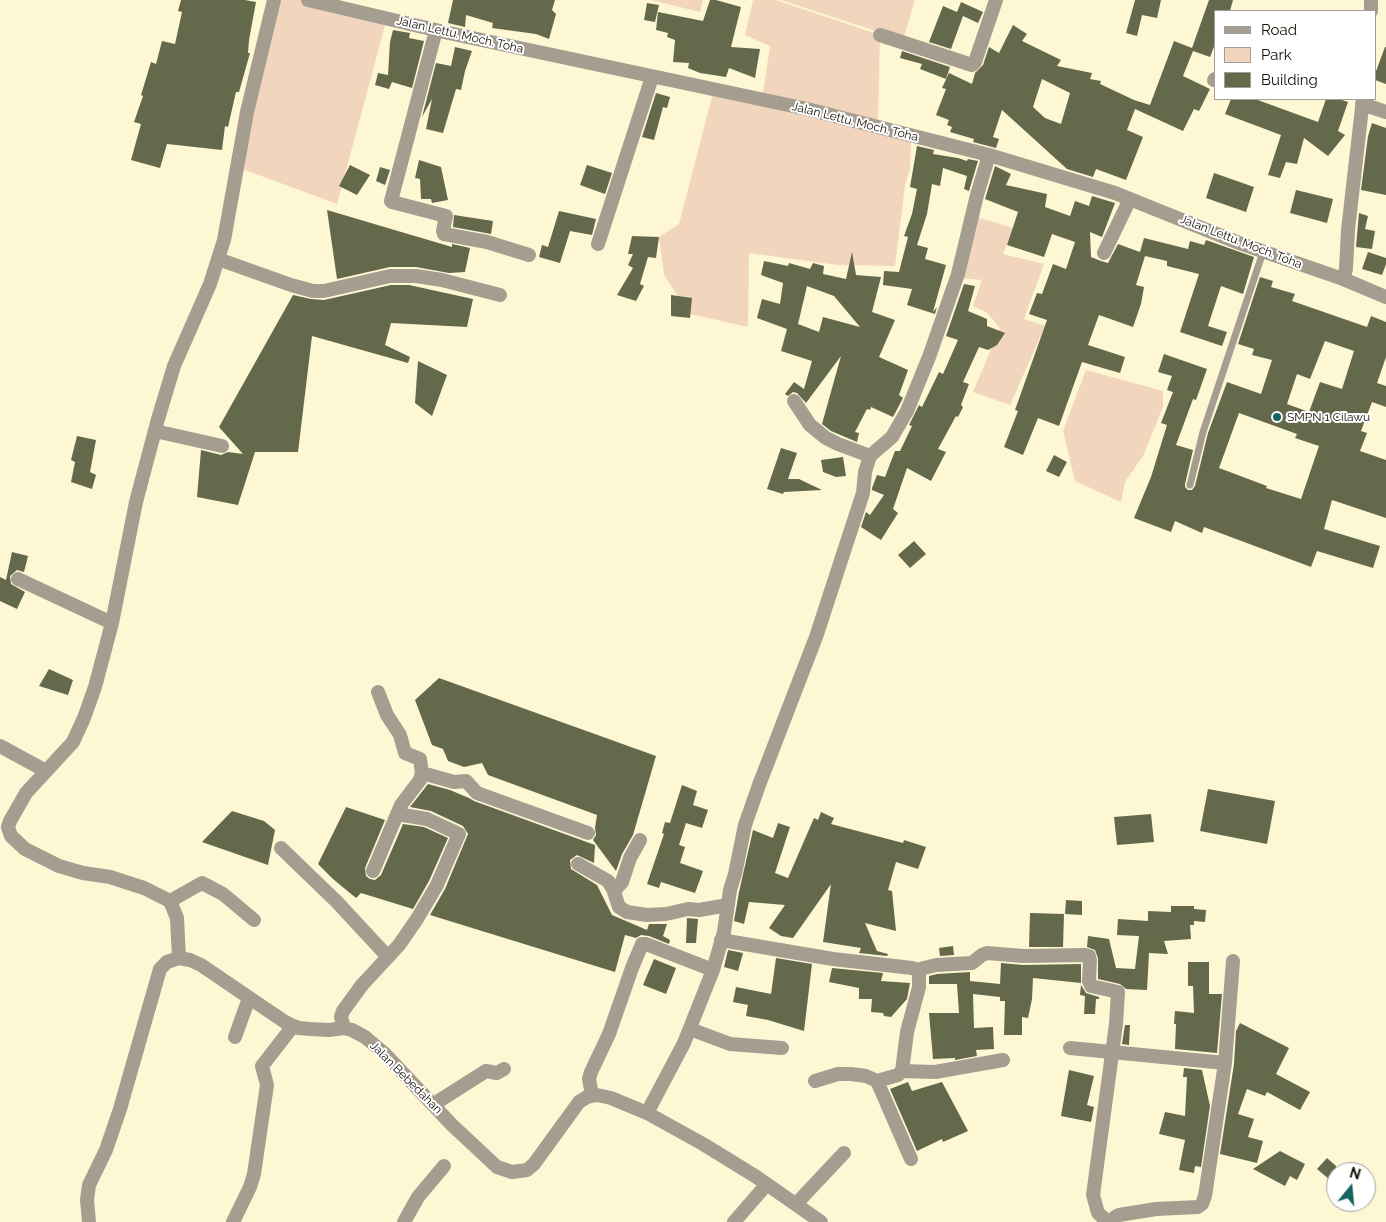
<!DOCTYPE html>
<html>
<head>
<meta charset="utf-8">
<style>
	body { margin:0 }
	#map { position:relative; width:1386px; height:1222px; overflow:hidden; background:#fef7d4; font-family:Raleway,sans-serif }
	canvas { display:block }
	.legend { position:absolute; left:1214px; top:10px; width:162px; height:90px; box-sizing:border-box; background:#fff; border:1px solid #a19f9b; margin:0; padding:6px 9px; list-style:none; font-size:15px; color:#131005 }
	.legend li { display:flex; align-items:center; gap:10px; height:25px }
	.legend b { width:25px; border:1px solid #a19f9b }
	.north { position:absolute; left:1326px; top:1162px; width:50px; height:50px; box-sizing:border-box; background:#fff; border:1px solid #a19f9b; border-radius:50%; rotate:17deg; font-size:14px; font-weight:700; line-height:20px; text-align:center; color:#131005 }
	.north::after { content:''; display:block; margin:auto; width:18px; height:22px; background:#156461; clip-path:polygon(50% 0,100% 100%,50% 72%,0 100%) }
</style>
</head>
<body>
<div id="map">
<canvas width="1386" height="1222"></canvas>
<ul class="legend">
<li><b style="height:6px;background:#a59d90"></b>Road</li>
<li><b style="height:14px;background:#f2d5bd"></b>Park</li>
<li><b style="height:14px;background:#64694b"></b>Building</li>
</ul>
<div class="north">N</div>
</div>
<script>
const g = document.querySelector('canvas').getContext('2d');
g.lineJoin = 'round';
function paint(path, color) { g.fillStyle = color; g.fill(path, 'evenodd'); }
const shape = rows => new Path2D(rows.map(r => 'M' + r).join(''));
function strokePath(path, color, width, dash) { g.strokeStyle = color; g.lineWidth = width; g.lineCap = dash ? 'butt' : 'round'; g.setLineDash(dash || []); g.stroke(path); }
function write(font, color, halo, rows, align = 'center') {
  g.font = font + ' Raleway,sans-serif'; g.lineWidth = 4; g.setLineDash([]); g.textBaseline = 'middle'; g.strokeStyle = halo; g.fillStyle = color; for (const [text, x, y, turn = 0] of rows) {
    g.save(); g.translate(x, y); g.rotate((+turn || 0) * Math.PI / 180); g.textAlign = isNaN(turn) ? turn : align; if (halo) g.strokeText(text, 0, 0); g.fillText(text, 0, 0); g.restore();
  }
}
paint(shape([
	[281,0,308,0,387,18,337,204,237,167],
	[651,0,703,0,700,12],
	[753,0,776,0,880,35,878,121,763,93,770,46,745,35],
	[781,0,915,0,903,40],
	[713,93,911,142,910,169,905,185,895,266,838,265,749,253,748,327,690,314,664,275,659,237,679,224],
	[977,217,1013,228,1003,254,1044,264,1024,319,1045,326,1010,405,973,392,1000,328,987,313,973,306,982,280,961,278],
	[1086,370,1163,391,1163,407,1143,456,1125,482,1121,502,1075,481,1063,431]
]), '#f2d5bd');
paint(shape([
	[181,0,245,0,256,2,249,40,248,53,250,53,239,92,236,92,228,127,225,126,222,150,167,144,160,168,131,160,141,124,134,122,143,96,141,95,151,62,156,64,162,41,175,44,182,12,178,11],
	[453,0,555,0,552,10,556,14,549,39,536,34,492,28,493,23,466,15,465,27,448,23],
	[710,0,716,0,741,7,731,47,760,49,755,78,729,68,726,77,700,73,688,68,689,63,673,62,675,40,667,37,668,33,656,30,658,12,703,21],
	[1135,0,1161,0,1157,18,1142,15,1137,36,1126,33],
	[1209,0,1233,0,1230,11,1215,11,1215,44,1210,57,1193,51,1183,76,1210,89,1199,111,1194,109,1183,131,1135,109,1127,130,1143,137,1126,180,1096,169,1093,177,1067,169,1002,110,993,137,999,139,996,148,973,142,974,139,950,132,952,127,947,125,949,120,936,115,946,89,942,88,949,73,972,84,975,73,983,65,989,47,999,53,1013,25,1027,34,1022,41,1061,60,1057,66,1092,73,1090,79,1101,81,1100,84,1134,100,1150,105,1174,41,1192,48],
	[1042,79,1070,93,1061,124,1045,118,1033,107],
	[961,2,983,12,978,23,963,16,951,49,929,42,943,6,957,12],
	[647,3,659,5,655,22,644,20],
	[393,30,410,33,409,38,424,41,412,88,392,82,389,89,375,85,378,73,388,75,390,42],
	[455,47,472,51,465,71,461,90,456,89,443,133,426,129,432,99,422,117,436,63,451,66],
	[1385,47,1386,47,1386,84,1375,80,1375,74],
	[902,51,950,67,946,79,920,69,922,64,900,58],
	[656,93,670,97,667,108,663,107,654,140,642,137],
	[1231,99,1255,99,1318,122,1326,99,1339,99,1348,102,1338,131,1345,135,1328,156,1304,138,1297,164,1286,162,1280,178,1268,175,1281,135,1225,114],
	[1372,123,1386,128,1386,195,1361,190,1368,136],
	[917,146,934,150,933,154,958,158,967,161,968,159,978,161,969,191,964,189,967,176,943,168,940,186,932,184,927,214,917,245,928,248,925,259,946,265,933,312,937,307,935,314,907,305,912,289,883,285,884,271,899,272,908,237,904,236,912,214,917,189,910,187],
	[419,160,441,167,448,200,432,203,431,199,421,199,420,179,415,178],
	[350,165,370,175,357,195,339,186],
	[587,165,612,173,605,194,580,185],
	[995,166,1011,174,1006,185,1047,194,1045,207,1070,216,1075,201,1089,206,1092,196,1115,203,1102,237,1090,232,1091,257,1101,261,1108,263,1118,244,1140,252,1144,238,1188,249,1190,241,1204,245,1206,240,1254,257,1243,294,1221,286,1208,326,1227,332,1222,346,1180,332,1199,274,1167,266,1167,261,1145,256,1136,285,1144,287,1141,304,1133,327,1099,315,1088,345,1125,357,1120,373,1082,362,1059,426,1038,418,1023,455,1004,447,1018,411,1015,410,1047,320,1029,314,1037,293,1042,294,1053,264,1066,269,1075,242,1052,234,1044,257,1007,245,1018,212,985,199],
	[380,167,390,170,385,185,376,181],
	[1214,173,1254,187,1246,212,1206,198],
	[1296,190,1333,199,1327,223,1290,213],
	[327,210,452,247,452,244,470,248,465,272,449,273,416,267,390,267,337,279],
	[559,211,596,219,592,235,570,231,560,263,539,257,542,245,548,247],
	[1359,213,1368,216,1365,229,1375,231,1372,249,1356,247],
	[454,215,493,221,491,234,453,227],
	[632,236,659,237,656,258,648,257,640,284,644,286,636,301,617,295,633,268,628,265,633,254,628,254],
	[852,252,856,275,881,277,872,312,895,320,879,357,908,370,899,395,903,398,893,417,871,407,870,410,867,409,855,432,859,433,857,442,831,431,822,424,841,356,806,403,797,393,793,392,788,396,785,394,794,382,804,389,812,361,781,351,787,329,757,318,762,299,780,304,783,283,761,275,764,261,788,266,789,263,810,269,813,263,824,266,823,274,846,279],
	[807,286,834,296,860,327,823,317,819,332,798,324],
	[1368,252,1386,258,1386,264,1382,275,1362,269],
	[1260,277,1273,281,1271,287,1295,294,1292,301,1367,327,1371,316,1386,322,1386,357,1377,383,1386,386,1386,407,1372,402,1361,431,1367,433,1360,451,1386,460,1386,518,1332,500,1324,529,1380,546,1373,568,1317,551,1311,567,1204,527,1202,533,1175,521,1171,532,1134,518,1151,477,1167,425,1161,423,1173,392,1167,390,1172,376,1158,372,1164,354,1207,369,1196,400,1193,399,1176,445,1193,450,1185,484,1185,487,1188,490,1192,490,1195,486,1208,433,1227,382,1261,394,1272,360,1252,355,1254,349,1238,344],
	[1325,341,1354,351,1342,389,1320,382,1309,412,1287,404,1297,374,1310,379],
	[1239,413,1297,434,1295,438,1319,446,1301,499,1266,488,1267,486,1219,468],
	[964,284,975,286,968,311,987,319,987,326,1005,333,997,345,988,350,979,347,963,382,969,384,961,405,963,407,958,417,956,416,938,449,946,452,934,475,931,481,907,468,893,509,898,513,881,540,861,527,866,512,870,515,884,495,872,490,872,488,877,475,885,477,895,451,900,451,912,426,909,425,919,405,922,407,939,372,943,374,958,340,946,336],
	[391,285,409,285,473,299,467,327,391,323,385,345,410,357,408,363,312,336,298,452,255,452,238,505,197,497,201,450,221,455,228,452,243,454,219,427,293,295,311,299,324,300],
	[671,295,692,298,690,318,671,316],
	[418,361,447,375,432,416,415,403],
	[77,436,96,440,90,472,96,475,92,489,71,482,75,462,71,460],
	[781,448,797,453,788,479,799,479,822,490,784,492,783,494,767,489],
	[1054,455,1067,462,1059,477,1046,471],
	[843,457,846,476,836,477,823,472,821,460],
	[914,541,926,554,910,568,898,555],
	[12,552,28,556,24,572,17,570,10,576,11,584,25,592,17,609,0,601,0,577,6,580],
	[49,669,73,680,68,695,39,686],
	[439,678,656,756,633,835,622,854,616,871,593,840,596,835,595,828,597,815,488,775,482,763,464,767,448,761,443,749,432,745,415,700],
	[428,784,450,790,469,798,474,801,595,845,594,863,577,855,570,860,571,869,597,885,612,915,647,930,649,924,667,924,663,936,670,940,669,944,649,936,641,935,636,938,625,935,615,972,430,915,445,889,468,834,463,826,431,811,410,807],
	[682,785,697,791,693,805,708,810,702,828,686,823,679,845,685,847,680,863,703,871,695,893,661,882,659,888,647,884,664,834,662,833,665,822,670,823],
	[1208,789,1275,801,1267,844,1200,831],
	[346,807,385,820,365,868,366,876,370,879,375,880,381,875,403,824,424,827,448,838,429,881,413,909,361,893,356,898,333,879,318,864],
	[232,811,264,821,275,830,268,865,202,842],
	[821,812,834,818,831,824,903,843,904,840,926,847,918,869,896,862,888,890,892,891,896,931,865,923,877,951,888,954,887,956,859,953,861,948,823,942,831,884,793,938,781,936,769,928,785,905,749,902,744,924,734,921,739,892,753,830,773,838,778,823,790,827,775,873,788,878,814,818,818,820],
	[1151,814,1154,842,1117,845,1114,817],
	[1066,900,1082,901,1082,915,1065,914],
	[1171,906,1194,906,1194,909,1206,910,1205,922,1194,921,1194,925,1190,925,1191,939,1164,941,1168,954,1149,953,1147,990,1126,989,1120,984,1098,979,1098,958,1095,950,1087,947,1088,936,1109,939,1116,968,1135,969,1139,936,1117,935,1118,919,1148,921,1148,911,1171,912],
	[1030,913,1064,914,1063,947,1029,947],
	[687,918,698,919,696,943,686,943],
	[953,946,954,955,940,956,939,948],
	[728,950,743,953,738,971,724,967],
	[776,958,812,964,804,1031,768,1020,746,1016,748,1005,733,1002,736,987,771,994],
	[654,959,676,968,666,994,643,985],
	[1188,962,1209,962,1209,994,1222,994,1217,1053,1175,1049,1176,1024,1174,1024,1175,1011,1194,1013,1193,986,1188,986],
	[1001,963,1023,965,1081,964,1081,983,1033,978,1032,999,1028,1018,1022,1017,1022,1035,1004,1035,1005,1001,1000,1001,1000,997,973,994,974,1028,993,1027,994,1049,976,1050,977,1056,955,1060,955,1058,933,1059,929,1013,959,1013,957,984,929,984,929,976,937,974,970,972,970,981,1000,984],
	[832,968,883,973,881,981,910,983,907,999,891,1017,884,1016,883,1013,871,1012,872,999,859,999,859,988,829,982],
	[1081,985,1086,993,1099,997,1099,999,1096,999,1095,1014,1084,1014,1085,996,1080,995],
	[1240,1023,1289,1048,1276,1074,1310,1092,1300,1110,1267,1092,1265,1096,1247,1089,1238,1114,1254,1119,1248,1137,1263,1141,1257,1163,1220,1154,1234,1064,1236,1031],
	[1125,1025,1130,1025,1129,1045,1122,1044],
	[1184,1068,1202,1070,1210,1106,1201,1167,1195,1166,1194,1173,1179,1170,1185,1140,1159,1134,1165,1112,1185,1116,1187,1077,1183,1077],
	[1069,1070,1094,1076,1087,1105,1094,1107,1091,1122,1061,1116],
	[908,1082,912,1091,942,1082,968,1131,943,1142,942,1139,917,1151,890,1089],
	[1280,1151,1305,1164,1297,1180,1290,1176,1285,1186,1253,1169],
	[1327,1158,1336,1166,1336,1185,1317,1169]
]), '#64694b');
strokePath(shape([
	[1190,485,1203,432,1263,252]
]), '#a59d90', 7);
strokePath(shape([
	[308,0,444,32,807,109,989,155,1115,193,1239,243,1343,279,1386,297],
	[1371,11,1371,0],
	[436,30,391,201,392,202,446,216,443,231,444,234,487,242,529,255],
	[880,35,972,65,975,62,996,0],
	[1214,80,1215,79],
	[1362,104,1386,112],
	[598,244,652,77],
	[1104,253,1130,199],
	[218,259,291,285,313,291,324,291,390,276,416,276,442,280,500,295],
	[1343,279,1346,269,1348,230,1363,99],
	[794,401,810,425,826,438,838,444,870,456],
	[155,431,222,446],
	[18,579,112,623],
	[0,746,46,771],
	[422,773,454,782,466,781,477,793,588,833],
	[281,848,337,902,388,957],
	[578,864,608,881,613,889,619,907,627,912,647,915,666,914,688,909,699,910,728,905],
	[373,871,401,805,420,780,422,773,420,759,405,753,400,735,387,715,378,692],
	[614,891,622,882,630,858,640,840],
	[170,901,202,883,223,894,254,920],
	[721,940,833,959,912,968,919,971,919,987,907,1032,902,1071,898,1075,877,1081,866,1076,851,1074,838,1074,815,1081],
	[179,958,177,918,170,901,144,888,110,877,83,873,59,866,25,849,11,836,8,827,10,821,26,793,73,742,84,718,95,687,112,623,136,502,158,419,174,366,210,284,224,240,247,112,274,0],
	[916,970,936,965,972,963,982,955,987,953,1023,956,1085,955,1089,956,1090,960,1089,981,1091,986,1118,992,1116,1024,1093,1195,1098,1213,1108,1222],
	[344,1028,341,1017,343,1011,362,985,399,945,417,919,437,885,459,834,427,819,397,814],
	[690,1029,730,1044,782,1048],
	[235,1037,249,998],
	[1070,1048,1225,1063],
	[902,1071,935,1072,1003,1060],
	[877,1081,911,1159],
	[592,1095,589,1079,591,1072,609,1034,632,968,642,944,646,944,713,970],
	[434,1104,486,1071,497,1073,504,1069],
	[647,1113,684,1043,713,970,724,932,730,890,735,874,745,825,759,785,816,637,863,493,865,472,870,456,892,437,907,411,929,357,958,274,977,195,989,155],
	[796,1204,844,1153],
	[89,1222,87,1200,89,1185,106,1150,120,1109,160,969,167,962,179,958,190,960,201,965,285,1022,293,1026,299,1028,310,1029,329,1030,344,1028,352,1030,365,1037,385,1054,452,1125,497,1167,512,1172,527,1170,534,1164,579,1102,587,1097,597,1095,611,1098,647,1113,703,1144,755,1176,821,1222],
	[233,1222,250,1187,254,1174,267,1085,262,1066,293,1026],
	[404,1222,418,1197,444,1166],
	[734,1222,767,1184],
	[1113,1222,1115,1217,1119,1215,1156,1209,1198,1207,1202,1204,1205,1196,1225,1063,1233,961]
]), '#a59d90', 14);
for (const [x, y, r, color] of [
	[1277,417,5,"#156461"]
]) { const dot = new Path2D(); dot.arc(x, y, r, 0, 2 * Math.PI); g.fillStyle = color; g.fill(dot); strokePath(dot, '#fff', 2); }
write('12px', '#131005', '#fff', [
	["Jalan Lettu. Moch. Toha",460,35,13],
	["Jalan Lettu. Moch. Toha",855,122,14],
	["Jalan Lettu. Moch. Toha",1241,242,21],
	["Jalan Bebedahan",406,1078,45]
]);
write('12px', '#131005', '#fff', [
	["SMPN 1 Cilawu",1287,417]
], 'left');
</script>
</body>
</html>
